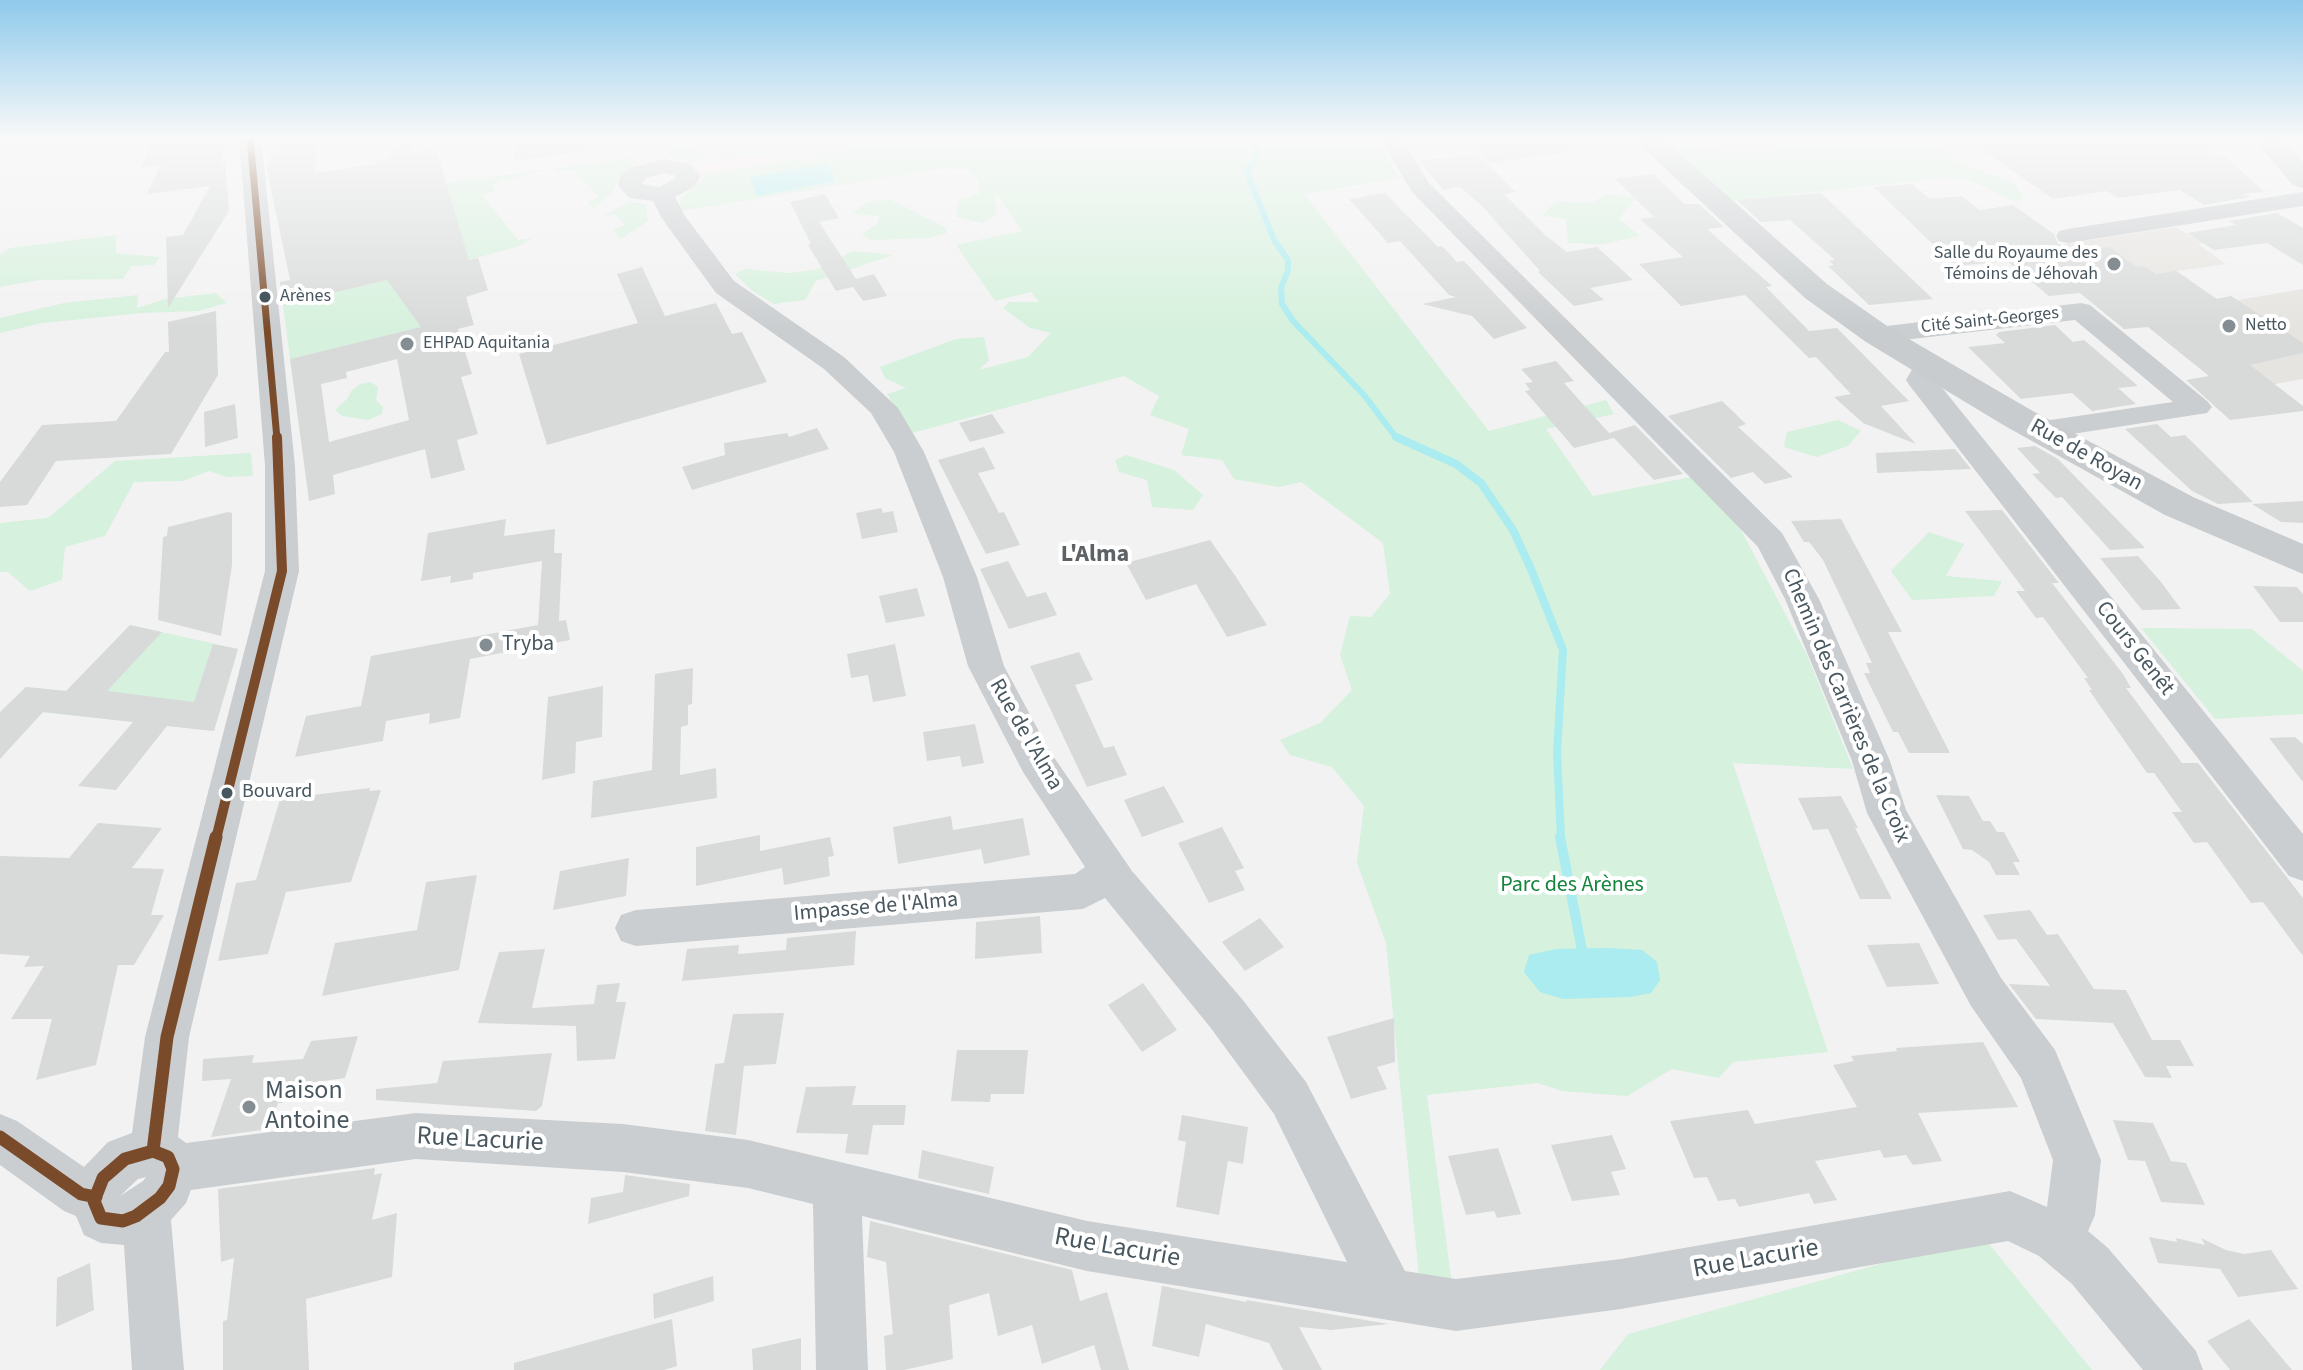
<!DOCTYPE html>
<html>
<head>
<meta charset="utf-8">
<style>
	body { margin:0 }
	canvas { display:block; background:#f2f2f2 }
</style>
</head>
<body>
<canvas width="2303" height="1370"></canvas>
<script>
const g = document.querySelector('canvas').getContext('2d');
g.lineJoin = 'round';
function paint(path, color) { g.fillStyle = color; g.fill(path, 'evenodd'); }
const shape = rows => new Path2D(rows.map(r => 'M' + r).join(''));
function strokePath(path, color, width, dash) { g.strokeStyle = color; g.lineWidth = width; g.lineCap = dash ? 'butt' : 'round'; g.setLineDash(dash || []); g.stroke(path); }
function write(font, color, halo, rows, align = 'center') {
  g.font = font + ' "Source Sans 3",sans-serif'; g.lineWidth = 8; g.setLineDash([]); g.textBaseline = 'middle'; g.strokeStyle = halo; g.fillStyle = color; for (const [text, x, y, turn = 0] of rows) {
    g.save(); g.translate(x, y); g.rotate((+turn || 0) * Math.PI / 180); g.textAlign = isNaN(turn) ? turn : align; if (halo) g.strokeText(text, 0, 0); g.fillText(text, 0, 0); g.restore();
  }
}
paint(shape([
	[2175,227,2203,243,2198,244,2226,264,2177,271,2216,299,2231,296,2238,300,2303,289,2303,379,2247,389,2104,271,2064,244]
]), '#e6e4e0');
paint(shape([
	[665,137,1136,137,695,209]
]), '#f8e9ea');
paint(shape([
	[664,137,697,137,704,158,763,148,764,154,707,162,675,160,669,156],
	[845,137,1379,137,1399,178,1304,194,1489,431,1606,400,1614,414,1546,429,1593,496,1696,476,1741,530,1807,655,1853,769,1733,763,1828,1052,1733,1062,1719,1078,1672,1069,1627,1096,1562,1091,1538,1083,1427,1095,1452,1285,1419,1276,1386,943,1357,863,1364,806,1332,767,1290,755,1280,740,1320,723,1352,690,1340,655,1350,616,1371,617,1390,594,1383,543,1301,482,1279,487,1234,479,1222,460,1181,455,1189,429,1150,415,1159,396,1124,376,912,433,887,394,906,388,885,378,880,367,956,339,984,337,989,360,979,370,1028,357,1051,333,1030,328,1003,308,1009,302,1039,302,1031,292,995,301,956,245,1022,231,995,192,996,214,983,223,956,217,959,200,980,193,978,180,968,169,943,168,682,211,679,207,682,197,710,174,833,152,843,148],
	[1658,137,1945,137,1948,138,1941,146,1963,165,2014,182,2024,198,2015,202,1967,179,1950,177,1730,201],
	[634,157,636,165,618,181,611,194,593,208,587,202,599,197,572,169,557,173,551,168,492,185,496,191,482,195,518,240,534,238,519,246,469,260,463,239,337,198],
	[1606,194,1635,198,1619,219,1640,236,1603,244,1568,243,1566,219,1543,216,1555,201,1592,203],
	[889,199,946,228,947,233,930,238,870,240,862,234,877,224,879,216,852,214,867,202],
	[629,202,646,204,648,221,621,239,612,230,625,225,615,214,601,217],
	[116,235,116,253,160,257,154,265,132,266,123,279,40,280,0,287,0,254,9,248],
	[853,251,893,255,816,281,805,300,774,304,751,290,735,274,745,269,789,273,815,270],
	[416,273,430,325,290,359,283,305],
	[216,293,227,303,198,311,142,313,42,323,0,333,0,318,64,303,138,295,137,308,165,299],
	[371,382,378,387,376,400,383,407,382,414,368,420,342,416,335,410,348,398,351,391,360,384],
	[1838,420,1861,431,1848,446,1817,457,1784,447,1787,432],
	[251,453,253,476,227,477,209,471,183,481,134,482,105,536,65,547,62,580,30,591,8,572,0,572,0,523,48,518,115,461],
	[1126,455,1174,470,1203,495,1193,510,1152,507,1147,480,1119,472,1115,460],
	[1929,532,1964,544,1946,576,2002,581,1994,596,1912,600,1891,571],
	[130,625,238,649,214,731,4,708,26,687,67,691],
	[2141,628,2252,629,2303,671,2303,714,2215,719],
	[1989,1244,2092,1370,1600,1370,1628,1334,1898,1259]
]), '#d6f1dd');
paint(shape([
	[1739,137,1823,137,1752,150,1718,153,1700,148,1745,143]
]), '#e5e3de');
paint(shape([
	[828,164,835,181,757,196,750,177],
	[1608,948,1642,950,1657,962,1660,980,1651,993,1630,997,1563,999,1540,992,1524,972,1529,955,1556,949]
]), '#aaecf0');
strokePath(shape([
	[1252,137,1258,156,1247,173,1274,240,1288,260,1288,270,1281,288,1282,304,1293,321,1364,395,1395,436,1401,439]
]), '#aaecf0', 6);
strokePath(shape([
	[1396,437,1456,464,1481,483,1513,530,1531,569,1563,650,1557,752,1561,839]
]), '#aaecf0', 8);
strokePath(shape([
	[1560,837,1582,950]
]), '#aaecf0', 10);
paint(shape([
	[154,137,226,137,221,168,225,161,229,211,168,308,166,237,183,235,210,186,147,194,161,164,141,168],
	[277,137,320,137,314,173,377,164,378,160,390,158,396,137,414,137,413,152,436,149,469,260,478,258,488,290,466,297,474,325,458,329,472,374,461,377,478,434,457,440,465,470,431,479,425,449,333,475,335,494,309,501,290,359,421,327,387,280,283,305,280,282,290,280,267,170],
	[397,359,409,420,329,442,321,384,347,378,346,372],
	[515,137,592,137,593,150,514,161],
	[1504,137,1579,137,1580,150,1489,163,1469,142],
	[1964,137,2209,137,2210,156,2224,156,2265,192,2243,194,2250,197,2204,205,2180,190,2118,198,2107,191,2053,199],
	[1477,154,1516,192,1504,194,1545,235,1567,252,1597,247,1633,280,1590,288,1604,300,1574,306,1538,272,1540,271,1482,206,1460,187,1443,190,1420,161],
	[1653,174,1684,204,1699,204,1724,227,1707,229,1772,286,1766,287,1809,331,1837,328,1909,401,1881,406,1916,444,1863,423,1834,397,1851,394,1816,357,1809,358,1745,295,1681,306,1639,264,1683,257,1640,219,1654,217,1615,179],
	[1912,184,1930,199,1962,196,1979,210,2013,205,2054,234,2058,244,2077,252,2109,247,2137,267,2144,266,2156,274,2176,271,2217,299,2231,296,2303,343,2303,353,2250,365,2303,406,2303,411,2230,420,2186,380,2209,376,2148,327,2124,329,2080,293,2049,296,2007,261,1955,266,1874,187],
	[1385,193,1438,247,1442,246,1457,262,1464,261,1527,328,1494,339,1472,316,1422,304,1456,297,1449,295,1400,241,1388,243,1349,199],
	[1821,193,1933,299,1869,305,1828,266,1834,265,1829,261,1835,260,1790,220,1761,222,1737,200],
	[825,194,839,218,819,222,856,279,874,274,887,296,863,301,853,287,836,291,808,245,811,244,790,202],
	[2277,213,2303,228,2303,265,2267,243,2214,250,2187,233,2236,225,2229,221],
	[642,267,665,316,716,303,732,334,742,332,767,382,547,445,519,354,638,323,617,274],
	[216,311,218,375,171,454,56,461,27,505,0,507,0,482,42,425,116,421,165,352,169,352,168,322],
	[2055,325,2073,342,2084,340,2138,386,2118,388,2136,404,2092,411,2072,393,2021,399,1968,347,2005,343,1996,335,1999,332],
	[1556,361,1574,381,1564,383,1609,433,1635,425,1683,474,1654,480,1614,438,1574,448,1525,391,1530,390,1525,383,1533,382,1521,369],
	[1722,401,1746,424,1738,427,1793,477,1765,484,1753,472,1731,478,1668,416],
	[235,404,238,438,205,447,204,412],
	[992,414,1005,433,970,442,959,423],
	[2157,424,2171,437,2185,435,2253,502,2218,504,2192,491,2125,429],
	[817,428,829,449,692,490,682,467,725,455,724,443,787,433,789,437],
	[2035,446,2058,459,2145,548,2110,550,2062,497,2056,498,2032,474,2040,473,2017,448],
	[984,447,995,469,978,473,999,513,1004,512,1020,545,986,554,938,460],
	[1955,449,1971,469,1877,473,1876,453],
	[2303,501,2303,523,2281,522,2252,504],
	[881,508,883,513,893,511,898,532,862,539,856,513],
	[2002,510,2059,583,2052,583,2123,674,2131,688,2126,688,2182,763,2198,763,2303,898,2303,956,2263,902,2251,903,2207,842,2194,843,2172,812,2182,812,2154,773,2147,773,2089,690,2092,690,2084,678,2088,678,2043,617,2036,618,2016,591,2025,591,1965,511],
	[228,512,232,513,232,565,221,636,158,620,163,537,167,536,168,527],
	[506,519,504,536,555,529,554,553,562,553,559,621,566,620,570,640,470,659,460,718,429,724,430,713,386,721,383,741,295,757,306,716,361,706,371,656,538,625,542,561,473,573,473,579,450,583,451,576,421,581,428,533],
	[1841,519,1902,632,1888,632,1950,753,1909,753,1898,732,1893,732,1864,673,1870,673,1866,663,1872,663,1823,560,1809,542,1804,542,1791,521],
	[1210,540,1236,577,1267,625,1227,637,1196,584,1146,600,1126,563],
	[2138,556,2161,582,2181,609,2142,610,2100,558],
	[1008,561,1027,597,1046,592,1057,615,1009,629,980,569],
	[2253,586,2297,587,2303,594,2303,622,2280,622],
	[917,588,925,616,886,623,879,596],
	[130,625,162,632,107,691,194,702,213,644,238,649,214,731,167,726,116,790,78,786,133,722,43,712,0,759,0,712,26,687,66,691],
	[895,644,906,696,873,702,868,675,851,678,847,654],
	[1079,652,1093,680,1075,685,1104,748,1114,746,1127,775,1087,787,1030,666],
	[693,668,692,704,688,705,688,725,681,727,680,775,716,768,717,798,591,818,593,781,652,770,655,674],
	[603,686,602,737,576,742,575,773,542,780,548,697],
	[975,724,984,763,962,767,960,756,927,761,923,732],
	[2295,737,2303,744,2303,782,2269,738],
	[1164,786,1184,822,1142,837,1124,800],
	[370,788,369,791,381,790,351,882,286,892,268,954,218,961,236,883,256,880,280,799],
	[1936,795,1969,796,1983,821,1990,821,1997,832,2004,832,2020,862,2013,862,2020,875,1996,875,1989,862,1972,850,1963,849],
	[1841,796,1858,828,1855,828,1892,899,1860,899,1828,829,1813,830,1798,798],
	[951,816,953,830,1023,818,1030,855,984,864,981,849,898,864,893,827],
	[98,823,162,828,132,868,164,869,151,915,164,915,134,965,118,965,96,1065,36,1080,52,1019,11,1019,44,966,24,967,30,956,0,954,0,856,69,858],
	[1222,827,1244,868,1235,871,1245,890,1209,903,1178,843],
	[760,835,760,851,830,837,834,856,828,857,830,876,784,885,782,868,696,886,696,847],
	[629,858,626,896,553,910,560,871],
	[477,875,459,970,322,996,335,943,417,930,426,882],
	[2030,910,2047,935,2058,934,2094,989,2126,990,2152,1040,2180,1040,2194,1066,2166,1066,2172,1078,2145,1077,2113,1023,2036,1019,2009,984,2050,986,2016,939,1998,940,1983,915],
	[1040,916,1042,953,975,959,976,922],
	[1260,918,1284,947,1245,971,1222,942],
	[856,931,854,965,682,981,687,949,739,945,738,954,786,950,787,938],
	[1919,943,1939,984,1887,987,1867,945],
	[545,949,532,1008,594,1004,597,985,620,983,616,1002,626,1002,615,1059,577,1061,576,1026,478,1023,499,952],
	[1143,983,1177,1030,1142,1052,1108,1005],
	[784,1013,776,1064,744,1066,736,1135,705,1131,715,1064,724,1063,733,1014],
	[1394,1018,1395,1062,1377,1067,1387,1089,1351,1099,1327,1037],
	[358,1036,345,1078,288,1086,282,1103,278,1103,269,1129,211,1137,231,1079,202,1081,203,1059,254,1055,252,1063,303,1059,311,1041],
	[1983,1042,2018,1107,1918,1113,1942,1161,1913,1165,1906,1155,1884,1158,1880,1150,1815,1161,1837,1200,1814,1204,1809,1193,1739,1207,1735,1199,1718,1201,1707,1177,1694,1178,1670,1121,1748,1110,1755,1124,1857,1107,1833,1065,1854,1061,1851,1056,1897,1051,1896,1048],
	[957,1050,1028,1050,1024,1094,991,1094,990,1102,951,1101],
	[552,1053,542,1106,536,1111,376,1100,376,1089,437,1083,443,1061],
	[856,1086,852,1105,906,1105,904,1125,873,1125,868,1155,845,1153,848,1134,796,1133,806,1087],
	[1182,1115,1248,1127,1243,1164,1228,1161,1219,1215,1176,1207,1186,1142,1178,1140],
	[2113,1120,2153,1123,2171,1161,2186,1163,2205,1205,2161,1202,2145,1161,2128,1160],
	[1612,1135,1626,1169,1611,1172,1620,1195,1572,1201,1551,1145],
	[1498,1148,1521,1214,1497,1218,1494,1211,1466,1215,1448,1156],
	[922,1150,994,1167,989,1194,918,1178],
	[375,1168,374,1175,382,1173,372,1220,397,1213,392,1277,306,1299,309,1370,223,1370,223,1321,227,1320,234,1258,221,1262,218,1189],
	[625,1175,690,1184,689,1196,588,1224,591,1198,623,1192],
	[870,1221,1072,1270,1080,1301,1107,1292,1129,1370,1101,1370,1094,1345,1042,1364,1032,1325,998,1336,989,1293,949,1305,953,1359,904,1370,886,1370,884,1336,893,1334,886,1262,867,1257],
	[2149,1237,2177,1242,2176,1238,2205,1245,2201,1238,2226,1250,2244,1254,2271,1250,2298,1289,2238,1297,2220,1269,2158,1263],
	[90,1263,94,1310,56,1327,57,1278],
	[713,1276,714,1301,654,1319,653,1294],
	[1162,1286,1247,1302,1246,1300,1389,1324,1331,1330,1299,1327,1322,1370,1283,1370,1269,1343,1206,1324,1199,1357,1152,1346],
	[672,1319,677,1366,664,1370,514,1370,514,1363],
	[2249,1319,2292,1370,2230,1370,2207,1341],
	[801,1338,801,1370,753,1370,752,1349]
]), '#d8dada');
paint(shape([
	[239,137,261,137,295,466,299,571,189,1037,178,1137,186,1143,416,1113,623,1124,748,1140,1087,1221,1347,1262,1274,1114,1210,1027,1105,898,1083,909,636,946,621,941,615,928,621,915,636,910,1075,874,1085,867,1023,772,968,666,943,577,894,452,871,413,824,369,716,293,661,217,653,201,630,198,618,186,620,177,630,168,665,159,690,164,700,176,695,186,675,197,685,216,734,281,844,357,898,408,924,452,977,577,1004,666,1049,750,1132,871,1242,999,1306,1082,1405,1271,1456,1279,1621,1259,2010,1191,2047,1207,2053,1160,2021,1078,1971,1006,1867,813,1852,761,1785,599,1758,547,1412,192,1379,137,1401,137,1429,183,1782,533,1819,599,1890,761,1906,810,2001,978,2055,1050,2101,1160,2095,1215,2088,1231,2108,1248,2196,1351,2203,1370,2143,1370,2072,1284,2039,1256,2008,1241,1621,1309,1456,1331,1087,1271,862,1216,868,1370,816,1370,813,1204,748,1188,623,1172,416,1159,191,1190,186,1203,171,1220,184,1370,132,1370,124,1245,101,1243,84,1235,76,1216,64,1211,0,1165,0,1114,17,1121,84,1167,108,1142,132,1133,145,1037,265,571,265,466,239,137],
	[665,173,674,175,676,178,659,187,642,184,646,178,665,173],
	[146,1177,143,1181,120,1196,138,1179,146,1177],
	[2303,192,2303,206,2068,243,2059,241,2056,236,2059,231,2068,229,2303,192],
	[2081,303,2090,305,2207,401,2212,407,2207,413,2040,439,2030,437,2025,430,2030,423,2173,402,2075,320,1878,343,1868,341,1864,335,1868,329,1878,327,2081,303],
	[1928,358,1938,360,1942,366,1935,379,2303,834,2303,881,2289,876,1910,386,1906,380,1914,366,1918,360,1928,358]
]), '#cbced0');
paint(shape([
	[1631,137,1661,137,1827,284,1890,328,2031,410,2193,497,2303,544,2303,574,2165,515,2005,426,1866,342,1805,298,1631,137],
	[2252,137,2281,137,2303,162,2303,188,2293,185,2252,137]
]), '#c8ccce');
strokePath(shape([
	[250,137,277,439]
]), '#7a4b2a', 7);
strokePath(shape([
	[216,839,282,571,277,437]
]), '#7a4b2a', 10);
strokePath(shape([
	[0,1137,81,1194,96,1197],
	[153,1151,167,1037,216,837],
	[153,1151,168,1157,173,1169,169,1186,160,1198,136,1216,123,1221,101,1218,94,1201,103,1178,125,1159,153,1151]
]), '#7a4b2a', 13);
const sky = g.createLinearGradient(0, 0, 0, 329);
sky.addColorStop(0, '#8fcaeb');
sky.addColorStop(0.42, '#f9f9f9');
sky.addColorStop(1, '#f9f9f900');
g.fillStyle = sky;
g.fillRect(0, 0, 2303, 329);
for (const [x, y, r, color] of [
	[2114,264,8,"#848d92"],
	[265,297,7,"#48575f"],
	[2229,326,8,"#848d92"],
	[407,344,8,"#848d92"],
	[486,645,8,"#848d92"],
	[227,793,7,"#48575f"],
	[249,1107,8,"#848d92"]
]) { const dot = new Path2D(); dot.arc(x, y, r, 0, 2 * Math.PI); g.fillStyle = color; g.fill(dot); strokePath(dot, '#fff', 3); }
write('18px', '#48575f', '#fff', [
	["Salle du Royaume des",2098,254,"right"],
	["Témoins de Jéhovah",2098,275,"right"],
	["Netto",2245,326],
	["EHPAD Aquitania",423,344]
], 'left');
write('18px', '#48575f', '#fff', [
	["Arènes",280,297]
], 'left');
write('18px', '#48575f', '#fff', [
	["Cité Saint-Georges",1990,321,-6]
]);
write('20px', '#48575f', '#fff', [
	["Bouvard",242,793]
], 'left');
write('22px', '#48575f', '#fff', [
	["Rue de Royan",2086,456,29],
	["Cours Genêt",2134,649,52],
	["Chemin des Carrières de la Croix",1845,706,67],
	["Rue de l'Alma",1025,735,60],
	["Impasse de l'Alma",876,908,-5]
]);
write('22px', '#48575f', '#fff', [
	["Tryba",502,645]
], 'left');
write('22px', '#15843c', '#fff', [
	["Parc des Arènes",1572,886]
]);
write('bold 24px', '#5d6266', '#fff', [
	["L'Alma",1095,556]
]);
write('26px', '#48575f', '#fff', [
	["Maison",265,1092],
	["Antoine",265,1122]
], 'left');
write('26px', '#48575f', '#fff', [
	["Rue Lacurie",480,1141,3],
	["Rue Lacurie",1117,1249,10],
	["Rue Lacurie",1756,1260,-10]
]);
</script>
</body>
</html>
